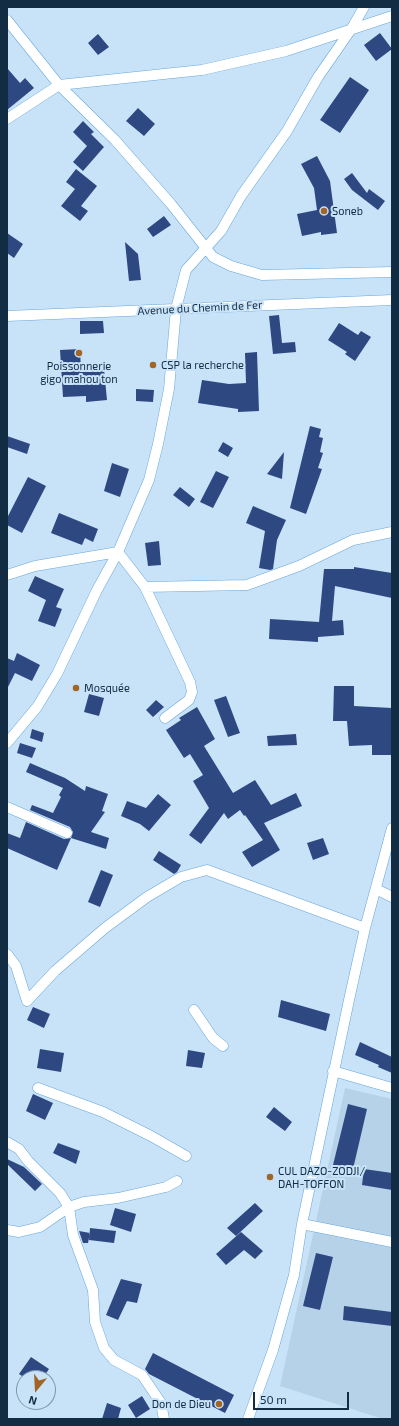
<!DOCTYPE html>
<html>
<head>
<meta charset="utf-8">
<style>
	body { margin:0 }
	#map { position:relative; width:399px; height:1426px; overflow:hidden; background:#c8e2f8; font-family:"Exo 2",sans-serif }
	canvas { display:block }
	.frame { position:absolute; inset:0; border:8px solid #122d43; pointer-events:none }
	.north { position:absolute; left:16px; top:1370px; width:40px; height:40px; box-sizing:border-box; background:#c8e2f8; border:1px solid #7f9ab0; border-radius:50%; rotate:198deg; font-size:11px; font-weight:700; line-height:16px; text-align:center; color:#122d43 }
	.north::after { content:''; display:block; margin:auto; width:14px; height:18px; background:#a16626; clip-path:polygon(50% 0,100% 100%,50% 72%,0 100%) }
	.scale { position:absolute; left:253px; top:1392px; width:96px; height:18px; box-sizing:border-box; border:2px solid #122d43; border-top:0; padding-left:5px; font-size:12px; line-height:14px; white-space:nowrap; color:#122d43; -webkit-text-stroke:3px #c8e2f8; paint-order:stroke }
</style>
</head>
<body>
<div id="map">
<canvas width="399" height="1426"></canvas>
<div class="frame"></div>
<div class="north">N</div>
<div class="scale">50 m</div>
</div>
<script>
const g = document.querySelector('canvas').getContext('2d');
g.lineJoin = 'round';
function paint(path, color) { g.fillStyle = color; g.fill(path, 'evenodd'); }
const shape = rows => new Path2D(rows.map(r => 'M' + r).join(''));
function strokePath(path, color, width, dash) { g.strokeStyle = color; g.lineWidth = width; g.lineCap = dash ? 'butt' : 'round'; g.setLineDash(dash || []); g.stroke(path); }
function write(font, color, halo, rows, align = 'center') {
  g.font = font + ' "Exo 2",sans-serif'; g.lineWidth = 4; g.setLineDash([]); g.textBaseline = 'middle'; g.strokeStyle = halo; g.fillStyle = color; for (const [text, x, y, turn = 0] of rows) {
    g.save(); g.translate(x, y); g.rotate((+turn || 0) * Math.PI / 180); g.textAlign = isNaN(turn) ? turn : align; if (halo) g.strokeText(text, 0, 0); g.fillText(text, 0, 0); g.restore();
  }
}
paint(shape([
	[345,1088,392,1099,392,1419,383,1419,280,1386]
]), '#b6d2e9');
paint(shape([
	[380,33,392,49,376,61,364,45],
	[98,34,109,47,98,55,88,43],
	[7,68,20,83,25,78,34,88,7,110],
	[350,77,369,90,340,133,320,120],
	[138,108,155,124,144,136,126,121],
	[83,121,94,132,91,134,104,147,83,171,73,162,87,146,73,132],
	[317,156,330,181,337,233,321,235,321,232,302,236,297,214,317,210,314,188,301,164],
	[76,169,97,186,81,206,88,211,80,221,61,206,75,189,66,182],
	[352,173,367,193,369,189,385,201,378,210,352,190,344,179],
	[164,216,171,225,153,237,147,229],
	[7,233,23,244,14,258,7,253],
	[125,242,138,254,141,280,129,281],
	[279,315,282,343,295,342,296,352,273,354,269,316],
	[80,321,103,321,104,333,80,334],
	[339,323,358,335,361,331,371,337,355,361,345,354,347,352,328,340],
	[80,349,81,371,104,369,107,400,86,402,86,396,63,397,60,350],
	[257,352,259,411,238,412,238,409,198,403,202,380,229,384,246,383,245,353],
	[136,389,154,390,153,402,136,401],
	[310,426,321,429,319,437,323,438,320,452,323,453,318,468,322,469,306,514,290,508],
	[7,436,30,444,27,454,7,447],
	[223,442,233,448,228,457,218,451],
	[284,452,282,479,267,474],
	[112,463,129,469,120,497,104,491],
	[216,471,229,477,213,508,200,502],
	[28,477,46,486,22,533,7,525,7,518],
	[180,487,195,499,189,507,173,495],
	[253,506,286,520,277,540,273,569,270,570,259,568,265,531,246,523],
	[59,513,98,529,93,542,85,538,82,545,51,533],
	[159,541,161,565,148,566,145,543],
	[354,567,392,573,392,598,335,586,332,621,343,620,344,635,318,637,318,642,269,639,270,619,319,622,324,569,354,569],
	[35,576,64,589,56,607,62,609,55,627,38,621,46,600,28,591],
	[17,653,40,665,32,681,15,673,7,689,7,658,14,661],
	[334,686,354,686,354,706,392,708,392,755,372,755,372,745,349,746,347,721,333,721],
	[89,694,104,698,99,716,84,712],
	[226,696,240,733,228,737,214,700],
	[156,700,164,707,153,717,146,710],
	[197,707,215,739,204,746,233,793,255,780,271,805,296,793,302,806,264,823,280,850,252,867,242,852,263,840,245,815,244,816,240,810,228,819,224,813,201,844,189,835,209,808,193,781,203,775,190,754,184,758,166,730,181,720,179,718],
	[32,729,44,733,42,742,30,738],
	[296,734,297,745,268,746,267,736],
	[20,743,36,748,32,758,17,753],
	[30,763,65,778,85,791,86,786,108,794,102,811,105,812,91,832,109,838,106,849,71,838,73,832,70,827,30,810,32,805,53,813,61,797,59,795,63,788,26,772],
	[158,794,171,805,149,831,140,824,121,816,127,801,146,808],
	[26,822,64,839,71,838,57,870,7,848,7,833,20,838],
	[323,838,329,854,313,860,307,843],
	[159,851,181,865,177,872,174,874,153,860],
	[101,870,113,875,100,907,88,902],
	[281,1000,330,1014,326,1031,278,1017],
	[33,1007,50,1014,44,1028,27,1020],
	[360,1042,392,1057,392,1073,378,1067,379,1065,355,1055],
	[40,1049,64,1053,61,1072,37,1068],
	[188,1050,205,1053,202,1068,186,1066],
	[33,1094,53,1103,45,1120,26,1111],
	[348,1104,367,1109,353,1169,333,1165],
	[274,1107,292,1122,285,1131,266,1117],
	[58,1143,80,1151,76,1164,53,1153],
	[7,1159,24,1167,42,1184,35,1191,7,1164],
	[364,1169,392,1173,392,1190,362,1185],
	[255,1203,263,1211,236,1236,227,1228],
	[115,1208,136,1214,131,1232,110,1225],
	[90,1228,116,1231,114,1243,89,1240],
	[79,1231,90,1233,88,1243,83,1243],
	[241,1232,263,1251,255,1259,244,1250,226,1265,216,1254],
	[316,1253,333,1257,320,1310,303,1306],
	[121,1279,142,1284,137,1303,127,1301,118,1320,106,1315],
	[344,1306,392,1312,392,1326,343,1320],
	[153,1353,234,1395,225,1413,149,1374,145,1369],
	[31,1357,49,1369,43,1378,25,1378,19,1374],
	[142,1396,150,1409,136,1418,128,1405],
	[107,1403,121,1408,118,1419,102,1419]
]), '#2e4882');
const street = shape([
	[7,20,59,85,115,140,171,204,213,257,231,266,262,275,392,272],
	[7,119,59,85,202,70,286,51,392,16],
	[7,316,392,300],
	[7,575,35,566,118,552,145,587,190,682,192,692,189,700,165,718],
	[145,587,247,585,299,566,353,540,392,532],
	[7,743,37,707,57,674,97,590,118,552,149,480,158,444,169,389,176,309,186,270,221,231,241,196,287,131,318,77,352,28,364,7],
	[7,807,67,833],
	[376,889,392,897],
	[7,954,16,966,27,1001],
	[27,1001,55,971,105,928,147,897,181,877,207,870,365,928],
	[194,1010,213,1038,223,1046],
	[333,1071,392,1088],
	[38,1088,103,1112,151,1136,186,1156],
	[7,1142,19,1149,28,1161,60,1193,69,1207,73,1235,93,1290,95,1322,104,1348,114,1360,142,1375,161,1403,164,1419],
	[302,1224,392,1242],
	[7,1230,19,1232,40,1227,69,1207,84,1202,118,1198,166,1187,177,1181],
	[248,1419,273,1350,294,1275,302,1224,349,1000,365,928,392,828]
]);
strokePath(street, '#66a7dc', 11);
strokePath(street, '#fff', 10);
for (const [x, y, r, color] of [
	[324,211,4,"#a16626"],
	[79,353,4,"#a16626"],
	[153,365,4,"#a16626"],
	[76,688,4,"#a16626"],
	[270,1177,4,"#a16626"],
	[219,1404,4,"#a16626"]
]) { const dot = new Path2D(); dot.arc(x, y, r, 0, 2 * Math.PI); g.fillStyle = color; g.fill(dot); strokePath(dot, '#c8e2f8', 1.5); }
write('11px', '#122d43', '#c8e2f8', [
	["Soneb",332,211],
	["CSP la recherche",161,365],
	["Poissonnerie",79,366,"center"],
	["gigo mahou ton",79,379,"center"],
	["Mosquée",84,688],
	["CUL DAZO-ZODJI/",278,1171],
	["DAH-TOFFON",278,1184],
	["Don de Dieu",211,1404,"right"]
], 'left');
write('11px', '#122d43', '#c8e2f8', [
	["Avenue du Chemin de Fer",200,308,-3]
]);
</script>
</body>
</html>
